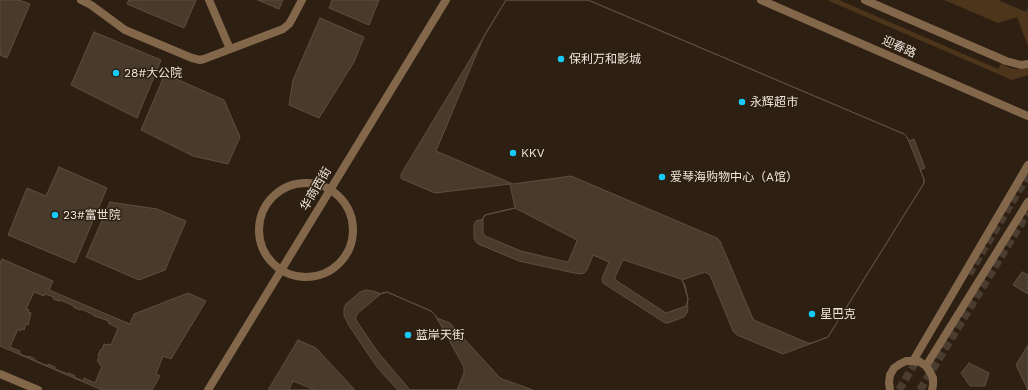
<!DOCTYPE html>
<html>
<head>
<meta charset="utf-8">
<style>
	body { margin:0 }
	canvas { display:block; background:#2d1f11 }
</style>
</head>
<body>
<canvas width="1028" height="390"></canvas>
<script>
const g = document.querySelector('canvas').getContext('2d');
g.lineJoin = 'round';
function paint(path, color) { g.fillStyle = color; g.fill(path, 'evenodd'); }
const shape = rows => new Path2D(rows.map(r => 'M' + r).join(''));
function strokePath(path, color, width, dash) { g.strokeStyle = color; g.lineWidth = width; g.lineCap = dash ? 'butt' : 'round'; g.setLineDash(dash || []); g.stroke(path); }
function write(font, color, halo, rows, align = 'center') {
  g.font = font + ' "Work Sans","Noto Sans SC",sans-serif'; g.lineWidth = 3; g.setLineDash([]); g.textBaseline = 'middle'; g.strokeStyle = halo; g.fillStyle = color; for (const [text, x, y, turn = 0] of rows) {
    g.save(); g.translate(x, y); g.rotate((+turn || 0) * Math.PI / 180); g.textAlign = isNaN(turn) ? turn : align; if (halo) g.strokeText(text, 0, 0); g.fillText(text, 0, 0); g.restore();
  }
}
paint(shape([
	[827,0,839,0,998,69,1001,64,1011,68,1017,69,1028,68,1028,75,1012,80],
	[944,0,998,0,1026,12,1028,8,1028,46,1017,17,998,23]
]), '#4c351b');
const building = shape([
	[0,0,19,0,30,4,7,58,0,55,0,0],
	[129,0,196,0,184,28,127,4,129,0],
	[258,0,283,0,279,9,258,0],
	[332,0,379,0,369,25,329,8,332,0],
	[506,0,588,0,904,134,907,137,924,179,924,183,828,337,812,343,808,343,756,321,753,319,720,241,717,238,571,176,513,184,436,151,484,36,506,0],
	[506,0,588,0,904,134,907,137,909,141,914,139,925,168,920,170,924,179,924,183,828,337,783,354,737,335,733,331,710,275,705,272,682,280,685,285,688,299,687,305,688,309,687,313,684,317,668,323,665,323,603,283,602,278,609,262,593,255,587,270,584,273,579,274,519,261,478,244,476,242,474,238,474,225,476,221,483,219,485,215,515,208,510,184,435,193,402,179,401,178,401,174,506,0],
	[320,18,364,37,354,62,319,118,289,105,293,80,320,18],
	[94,32,161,60,137,118,71,85,94,32],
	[165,74,224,100,240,137,228,164,193,156,141,130,165,74],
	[59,167,107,188,75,263,8,235,27,188,46,196,59,167],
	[110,202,157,209,186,221,165,270,139,280,86,257,110,202],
	[515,208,575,239,577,241,569,260,567,262,521,251,485,236,483,232,483,218,485,215,515,208],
	[2,259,53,281,49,290,130,324,134,314,188,293,206,301,171,359,163,356,156,374,160,376,152,390,102,390,0,346,0,263,2,259],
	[624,260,681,279,683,282,688,299,686,306,666,313,617,281,615,279,615,277,622,262,624,260],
	[1022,272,1028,275,1028,294,1013,285,1022,272],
	[366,290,373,291,381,294,387,292,431,311,435,315,437,318,450,323,500,378,505,380,533,390,398,390,381,372,370,357,348,324,344,315,344,308,346,304,360,292,366,290],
	[34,292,44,296,45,294,54,297,53,299,60,301,60,300,74,306,73,307,80,310,81,309,94,315,94,316,109,321,108,323,118,328,111,345,108,344,108,345,104,344,102,350,101,349,98,355,99,356,97,361,100,363,99,364,102,366,95,383,84,378,83,381,74,377,75,376,69,373,68,374,55,369,55,367,48,364,48,366,34,360,35,359,29,356,28,357,20,354,20,351,10,347,18,329,20,331,21,329,24,330,26,324,28,325,31,313,28,312,29,310,26,309,34,292],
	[387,292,431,311,435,315,464,367,464,373,457,390,410,390,377,351,356,320,356,316,358,313,382,293,387,292],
	[298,340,316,348,355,390,268,390,298,340],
	[1028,345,1028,390,1016,365,1028,345],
	[969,363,989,373,985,386,970,386,961,373,969,363],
	[293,381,315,390,289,390,293,381]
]);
paint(building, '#493b2c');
strokePath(building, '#5d4e3e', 1);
strokePath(shape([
	[969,274,1028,175],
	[899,390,919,356],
	[920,390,1028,212]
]), '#4a3d30', 8, [8, 4]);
strokePath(shape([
	[81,0,91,5,125,30,192,58,200,60,204,59,283,29,289,24,292,19,302,0],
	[209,0,230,49],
	[865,0,1006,61,1021,65,1028,64],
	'259 230a47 47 0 1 1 94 0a47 47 0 1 1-94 0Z',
	[913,361,1028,165],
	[926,366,1028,202],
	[0,374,38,390],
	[890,390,889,382,890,375,894,368,900,364,906,361,913,361,920,362,926,366,930,372,933,378,933,385,932,390]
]), '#83674b', 8);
strokePath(shape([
	[761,0,1028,116],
	[208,390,446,0]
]), '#83674b', 8);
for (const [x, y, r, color] of [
	[561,59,4,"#16cafb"],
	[116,73,4,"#16cafb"],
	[742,102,4,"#16cafb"],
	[513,153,4,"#16cafb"],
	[662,177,4,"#16cafb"],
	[55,215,4,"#16cafb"],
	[812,314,4,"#16cafb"],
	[408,335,4,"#16cafb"]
]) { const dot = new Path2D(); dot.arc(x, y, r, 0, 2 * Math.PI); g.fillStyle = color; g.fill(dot); strokePath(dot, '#2d1f11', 1.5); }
write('12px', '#efe6dd', '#2d1f11', [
	["迎春路",899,47,24],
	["华商西街",316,189,-59]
]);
write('12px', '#efe6dd', '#2d1f11', [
	["保利万和影城",569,59],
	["28#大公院",124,73],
	["永辉超市",750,102],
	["KKV",521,153],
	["爱琴海购物中心（A馆）",670,177],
	["23#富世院",63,215],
	["星巴克",820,314],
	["蓝岸天街",416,335]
], 'left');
</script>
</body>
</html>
